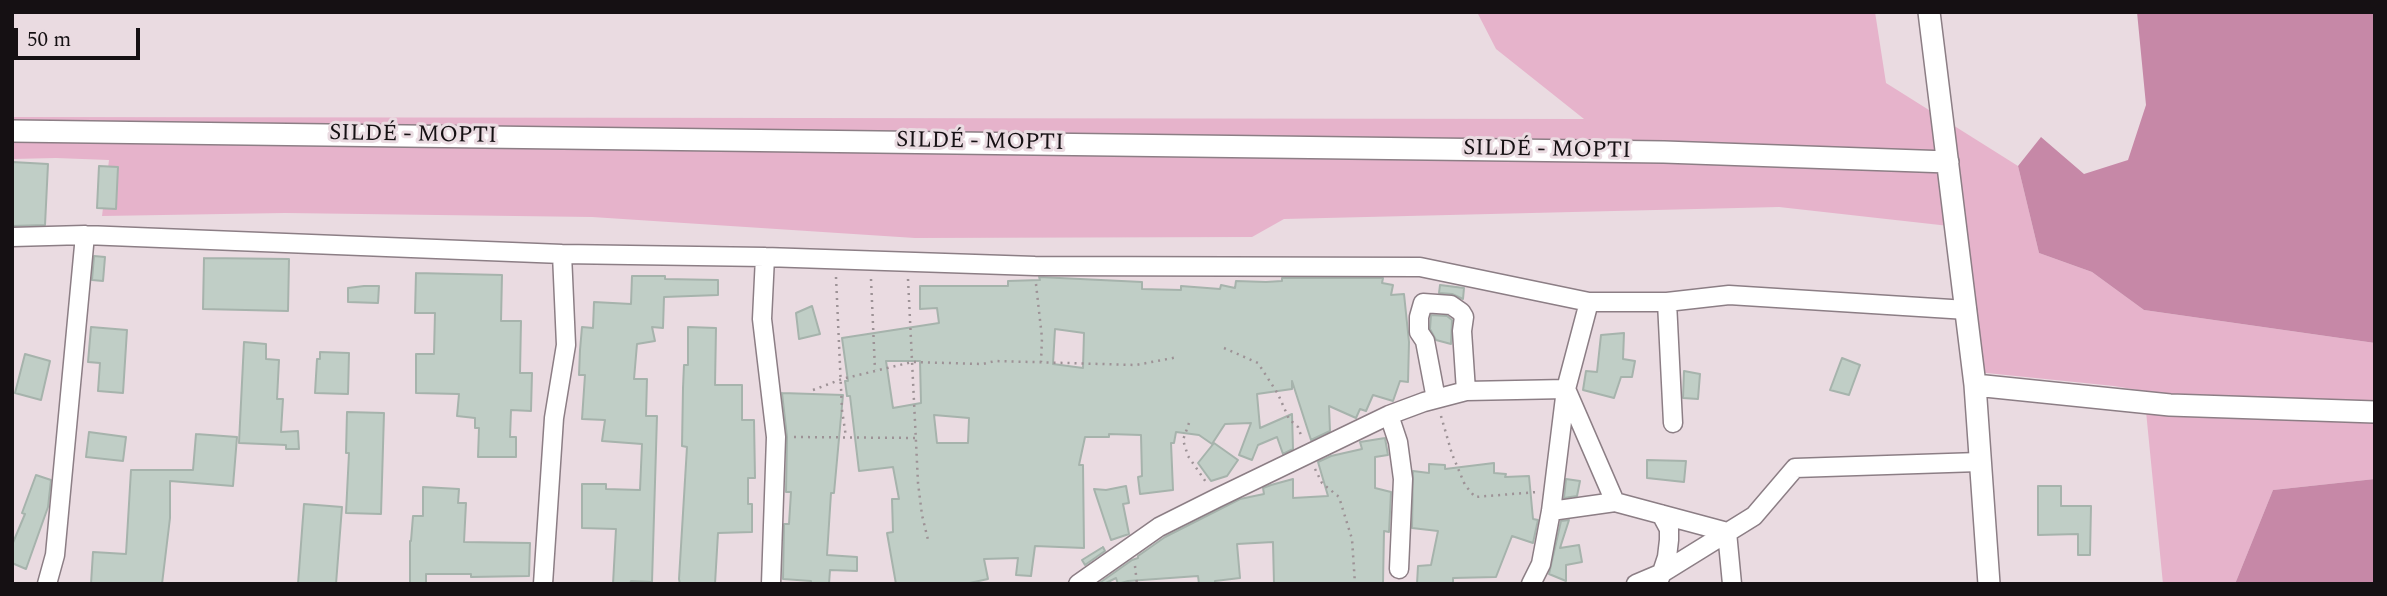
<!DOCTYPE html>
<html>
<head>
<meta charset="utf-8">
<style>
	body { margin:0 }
	#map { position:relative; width:2387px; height:596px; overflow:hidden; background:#eadbe1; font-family:Spectral,serif }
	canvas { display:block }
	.frame { position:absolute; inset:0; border:14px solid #151013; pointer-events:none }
	.scale { position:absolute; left:14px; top:28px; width:126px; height:32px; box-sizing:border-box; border:4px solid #151013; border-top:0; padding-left:9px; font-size:21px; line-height:24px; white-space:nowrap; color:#151013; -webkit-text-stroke:5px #eadbe1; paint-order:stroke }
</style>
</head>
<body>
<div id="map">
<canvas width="2387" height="596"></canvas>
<div class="frame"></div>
<div class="scale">50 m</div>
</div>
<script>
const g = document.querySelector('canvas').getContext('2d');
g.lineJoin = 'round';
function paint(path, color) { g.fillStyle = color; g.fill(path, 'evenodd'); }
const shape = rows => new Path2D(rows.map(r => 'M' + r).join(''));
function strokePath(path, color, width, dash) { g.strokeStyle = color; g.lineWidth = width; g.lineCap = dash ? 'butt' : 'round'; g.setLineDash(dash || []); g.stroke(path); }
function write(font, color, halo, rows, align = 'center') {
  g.font = font + ' Spectral,serif'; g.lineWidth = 6; g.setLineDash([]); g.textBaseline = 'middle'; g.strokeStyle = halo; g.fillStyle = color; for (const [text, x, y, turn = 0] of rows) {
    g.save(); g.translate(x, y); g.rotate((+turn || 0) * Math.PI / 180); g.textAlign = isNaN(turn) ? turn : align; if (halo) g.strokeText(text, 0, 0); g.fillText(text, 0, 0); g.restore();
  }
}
paint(shape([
	[1477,12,1875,12,1886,83,2018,166,2039,253,2092,272,2144,310,2375,343,2375,479,2273,490,2235,584,2163,584,2144,391,2114,386,1967,371,1949,226,1779,207,1284,219,1252,237,915,238,592,217,285,213,102,216,109,160,56,158,12,159,12,117,1584,119,1496,49]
]), '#e6b3cb');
paint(shape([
	[2137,12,2375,12,2375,343,2144,310,2092,272,2039,253,2018,166,2041,137,2084,174,2128,160,2146,105],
	[2375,479,2375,584,2235,584,2273,490]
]), '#c688a7');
const building = shape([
	[12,162,48,164,45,225,12,226,12,162],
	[99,166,118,167,116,209,97,208,99,166],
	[94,256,105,257,103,281,92,280,94,256],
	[204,258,289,259,288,311,203,309,204,258],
	[416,273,502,275,501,321,521,321,520,373,532,373,531,411,511,410,510,437,516,437,516,457,478,457,479,428,475,428,475,418,457,416,459,394,416,393,416,354,434,354,435,313,415,313,416,273],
	[632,276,665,276,665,279,718,280,718,295,664,297,663,328,652,327,655,341,637,344,634,379,647,379,646,416,657,416,652,582,631,581,630,584,613,584,616,529,582,528,582,484,606,484,606,489,640,490,642,444,602,441,605,420,582,419,585,375,579,375,580,350,582,327,593,328,594,302,631,304,632,276],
	[1039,277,1142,282,1142,289,1181,290,1181,286,1220,289,1221,285,1235,288,1236,281,1266,282,1282,281,1282,278,1383,278,1382,283,1393,285,1391,295,1404,294,1409,342,1408,382,1400,381,1393,401,1373,395,1366,411,1360,409,1356,418,1329,406,1330,431,1311,440,1292,381,1292,389,1257,394,1260,428,1292,414,1293,449,1283,454,1277,437,1258,445,1252,460,1239,455,1251,423,1225,424,1212,444,1199,435,1176,432,1174,443,1171,443,1173,490,1140,494,1138,477,1142,476,1141,435,1109,434,1109,437,1085,437,1079,465,1083,465,1084,548,1035,546,1031,576,1016,575,1018,558,984,559,988,579,965,584,896,584,887,533,893,532,892,499,899,499,893,467,859,471,850,396,847,396,845,381,848,381,842,338,939,323,937,308,920,309,920,286,1008,286,1008,281,1040,280,1039,277],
	[1055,329,1084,333,1083,368,1053,364,1055,329],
	[886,361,920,361,921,403,893,408,886,361],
	[934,415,969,418,968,443,937,443,934,415],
	[1440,285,1464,288,1463,299,1452,294,1439,293,1440,285],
	[364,286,379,286,378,303,348,302,348,288,364,286],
	[812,306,820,334,799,339,796,313,812,306],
	[1431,315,1447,316,1452,320,1451,344,1436,340,1430,329,1431,315],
	[91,327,127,330,123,393,98,391,100,363,88,362,91,327],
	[688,327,716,328,715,385,742,385,742,420,754,420,755,478,748,478,748,504,752,504,752,532,718,533,715,584,680,584,679,579,687,447,682,446,683,388,684,365,688,365,688,327],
	[1624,333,1623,359,1635,361,1632,377,1621,377,1614,398,1583,390,1586,371,1597,372,1601,335,1624,333],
	[244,342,266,344,266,359,279,360,277,399,283,399,281,432,298,431,299,449,286,449,286,445,239,443,244,342],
	[320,352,349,353,348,394,315,393,317,359,320,359,320,352],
	[25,354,50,361,41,400,15,393,25,354],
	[1842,358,1860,365,1849,395,1830,390,1842,358],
	[1684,371,1700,374,1698,399,1683,398,1684,371],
	[782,393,843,395,834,493,831,493,827,555,857,557,857,571,830,570,829,584,811,584,811,581,783,579,784,524,789,524,791,492,786,492,787,437,782,393],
	[347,412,384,413,381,514,346,513,349,453,346,453,347,412],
	[89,432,126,437,123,461,86,457,89,432],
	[196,434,237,437,233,486,170,481,170,518,162,584,91,584,93,552,126,554,131,470,193,470,196,434],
	[1385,438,1388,455,1375,457,1375,488,1391,492,1389,532,1384,531,1383,583,1274,584,1273,542,1237,544,1240,578,1215,581,1215,584,1199,584,1198,576,1128,581,1118,584,1116,578,1104,584,1098,584,1132,560,1138,558,1138,556,1165,537,1240,499,1264,494,1263,488,1271,485,1293,479,1293,498,1328,496,1318,462,1331,456,1362,449,1360,442,1385,438],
	[1214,443,1238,460,1227,476,1211,481,1198,463,1214,443],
	[1647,460,1686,461,1684,482,1647,478,1647,460],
	[1494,463,1494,473,1506,474,1505,477,1529,476,1533,519,1538,520,1533,543,1512,536,1496,577,1453,578,1453,584,1417,584,1418,566,1431,565,1438,531,1412,528,1413,471,1429,473,1429,464,1445,465,1445,469,1494,463],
	[36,475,51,480,48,507,26,569,12,563,12,545,25,514,22,513,36,475],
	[1566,479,1580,481,1577,496,1564,498,1566,479],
	[1126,486,1129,503,1123,504,1129,534,1111,540,1094,489,1106,490,1126,486],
	[2038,486,2061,486,2061,506,2091,506,2090,555,2078,555,2078,534,2038,535,2038,486],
	[423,487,459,489,458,503,466,503,464,542,530,543,529,576,471,577,471,574,426,574,426,584,410,584,410,541,411,541,413,516,423,516,423,487],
	[304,504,342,507,336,584,298,584,304,504],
	[1569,520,1560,548,1579,545,1582,562,1566,565,1566,581,1549,574,1561,521,1569,520],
	[1103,547,1105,551,1085,565,1082,560,1103,547]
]);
paint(building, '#c0cec6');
strokePath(building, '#a6b3ac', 2);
const minor = shape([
	[12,237,85,235,562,254,765,257,1035,266,1420,267,1589,302,1667,302,1729,295,1967,310],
	[765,257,762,319,776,437,771,584],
	[1667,302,1673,423],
	[1436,399,1425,341,1419,332,1419,317,1423,303,1451,305,1461,312,1464,317,1462,331,1466,391],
	[1389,415,1398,442,1403,479,1399,569],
	[1551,511,1615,502,1727,532,1732,584],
	[1660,578,1667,557,1669,540,1669,529,1661,514],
	[47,584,55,555,85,235],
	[543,584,554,418,566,345,562,254],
	[1078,584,1159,527,1217,498,1389,415,1424,402,1466,391,1566,389,1615,502],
	[1531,584,1541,564,1551,511,1566,389,1589,302],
	[1636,584,1662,573,1754,516,1795,468,1979,462]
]);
const major = shape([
	[1929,12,1975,385,1989,584],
	[12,131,1664,152,1948,162],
	[1975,385,2170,405,2375,412]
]);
strokePath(minor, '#8c7e85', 21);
strokePath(major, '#8c7e85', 24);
strokePath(shape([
	[836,277,842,410,846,437],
	[871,279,875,370],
	[908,279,918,483,922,515,928,540],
	[1036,284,1042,338,1041,362],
	[1224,348,1258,363,1278,394,1289,419,1298,427,1302,438],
	[813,390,842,379,912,362,983,364,995,361,1136,365,1178,357],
	[1441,416,1452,454,1465,485,1475,497,1537,492],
	[1189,423,1183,440,1188,456,1208,485],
	[794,437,917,438],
	[1315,469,1322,483,1339,497,1352,539,1355,584],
	[1135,566,1137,584]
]), '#9d9296', 2.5, [2, 5]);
strokePath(minor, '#fff', 18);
strokePath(major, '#fff', 21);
write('23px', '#151013', '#eadbe1', [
	["SILDÉ - MOPTI",413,136,1],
	["SILDÉ - MOPTI",980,143,1],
	["SILDÉ - MOPTI",1547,151,1]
]);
</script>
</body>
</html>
